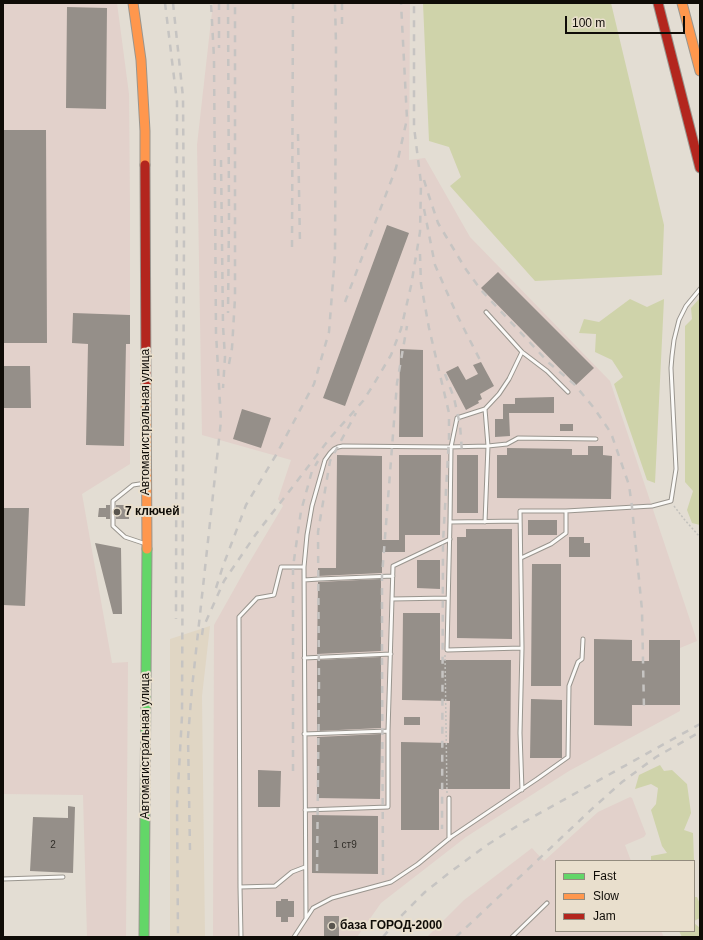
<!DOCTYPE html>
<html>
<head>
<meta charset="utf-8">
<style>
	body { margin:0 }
	#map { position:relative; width:703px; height:940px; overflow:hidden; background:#e3ddd3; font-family:Helvetica,sans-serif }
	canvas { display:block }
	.frame { position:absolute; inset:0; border:4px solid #0f0c07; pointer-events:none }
	.legend { position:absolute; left:555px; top:860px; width:140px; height:72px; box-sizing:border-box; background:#e9dfcd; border:1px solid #928b7e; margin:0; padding:5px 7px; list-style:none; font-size:12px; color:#0f0c07 }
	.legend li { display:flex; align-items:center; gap:8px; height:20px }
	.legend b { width:20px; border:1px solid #928b7e }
	.scale { position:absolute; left:565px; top:16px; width:120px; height:18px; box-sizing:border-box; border:2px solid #0f0c07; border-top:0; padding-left:5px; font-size:12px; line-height:14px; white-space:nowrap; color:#0f0c07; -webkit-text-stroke:3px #e9dfcd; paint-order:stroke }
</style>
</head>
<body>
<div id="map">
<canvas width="703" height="940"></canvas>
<div class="frame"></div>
<ul class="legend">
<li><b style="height:5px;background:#63d668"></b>Fast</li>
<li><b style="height:5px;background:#ff974d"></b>Slow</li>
<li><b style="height:5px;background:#b3261e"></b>Jam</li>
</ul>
<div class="scale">100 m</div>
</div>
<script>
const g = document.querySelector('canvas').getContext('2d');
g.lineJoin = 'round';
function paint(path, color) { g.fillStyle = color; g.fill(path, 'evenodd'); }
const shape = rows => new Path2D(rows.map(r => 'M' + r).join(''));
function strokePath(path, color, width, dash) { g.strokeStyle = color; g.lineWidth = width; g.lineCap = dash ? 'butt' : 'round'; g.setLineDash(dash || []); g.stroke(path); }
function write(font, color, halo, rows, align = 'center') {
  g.font = font + ' Helvetica,sans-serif'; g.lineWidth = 4; g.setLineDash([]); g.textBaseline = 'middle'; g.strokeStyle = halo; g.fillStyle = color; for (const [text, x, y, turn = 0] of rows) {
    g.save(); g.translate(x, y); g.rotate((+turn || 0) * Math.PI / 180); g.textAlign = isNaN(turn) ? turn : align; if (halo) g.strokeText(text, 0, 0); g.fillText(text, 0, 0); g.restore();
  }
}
paint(shape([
	[210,626,202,696,205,937,170,937,170,639]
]), '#e0d6c4');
paint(shape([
	[3,3,117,3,129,94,130,206,130,464,82,494,112,663,128,662,126,937,87,937,83,795,3,794],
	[213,3,410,3,409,160,425,158,470,237,610,381,697,641,680,648,680,711,569,771,466,837,381,903,357,937,213,937,214,625,246,568,283,506,278,499,291,460,202,435,197,145],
	[630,797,632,798,646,834,644,837,625,845,631,861,556,861,556,931,661,931,664,937,427,937,464,900,532,848,544,861,598,812]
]), '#e2d1cb');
paint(shape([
	[423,3,611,3,664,225,662,275,535,281,450,186,461,177,449,147,429,141],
	[630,299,647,307,664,299,655,483,647,480,614,384,623,377,612,360,595,352,596,334,579,333,584,319,599,322],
	[699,299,700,299,700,525,692,523,687,510,693,491,685,482,685,326,692,319,691,308],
	[660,765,664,771,672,770,687,784,691,813,684,830,693,833,694,861,651,861,651,856,667,853,662,846,651,810,656,804,658,788,651,784,635,789,639,775],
	[694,897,697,897,700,904,700,918,694,921],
	[694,923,700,928,700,937,682,937,679,931,694,931]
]), '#cfd3aa');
paint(shape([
	[67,7,107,8,106,109,66,108],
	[3,130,46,130,47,343,3,343],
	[387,225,409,233,345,406,323,398],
	[498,272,594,368,576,385,481,288],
	[73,313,130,315,130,344,126,344,124,446,86,445,88,344,72,343],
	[400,349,423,350,423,437,399,437],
	[481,362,494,386,480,394,482,399,478,401,479,403,466,410,446,372,458,366,466,380,478,374,473,365],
	[4,366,30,366,31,408,4,408],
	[554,397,554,413,509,413,510,436,495,437,495,419,503,419,503,404,515,404,515,398],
	[242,409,271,418,261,448,233,439],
	[560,424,573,424,573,431,560,431],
	[588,446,603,446,603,455,612,456,611,499,497,498,497,455,507,455,507,448,572,449,572,455,588,455],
	[337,455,382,456,382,540,399,540,399,455,441,455,440,535,405,535,405,552,382,552,382,573,318,576,318,568,336,568],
	[457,455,478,455,478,513,457,513],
	[106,505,110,505,110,519,106,519,106,517,98,517,99,508,106,508],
	[116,505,129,505,129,519,116,519],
	[3,508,29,508,25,606,3,605],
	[528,520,557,520,557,535,528,535],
	[466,529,512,529,512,639,457,638,457,537,466,537],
	[569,537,584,537,584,543,590,543,590,557,569,557],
	[95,543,121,548,122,614,113,614],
	[417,560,440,560,440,589,417,588],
	[532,564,561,564,561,686,531,686],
	[381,579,381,651,317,654,318,582],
	[403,613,440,613,440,660,511,660,510,789,439,789,439,830,401,830,401,742,449,743,450,701,402,700],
	[594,639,632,640,632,661,649,661,649,640,680,640,680,705,632,705,632,726,594,725],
	[381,657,381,728,317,731,317,660],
	[531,699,562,700,562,758,530,758],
	[404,717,420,717,420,725,404,725],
	[381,734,380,799,317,798,317,737],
	[258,770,281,771,280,807,258,807],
	[68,806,75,807,73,873,30,871,33,817,68,818],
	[312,815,378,816,378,874,312,873],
	[281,899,288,899,288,901,294,901,294,917,288,917,288,922,281,922,281,917,276,917,276,901,281,901],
	[324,916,339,916,339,937,324,937]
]), '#958f89');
const lane = shape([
	[486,312,522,352,547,371,568,392],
	[146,483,133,485,113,501,113,526,125,537,146,544],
	[450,522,520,521],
	[485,522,488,446,507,444,518,438,596,439],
	[521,558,551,544,566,533,566,511],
	[304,567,281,567,274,595,257,598,239,617,240,887,275,886,292,872,305,867],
	[304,580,319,579,393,576],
	[392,599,448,598],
	[522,648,447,650,450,522,451,447,457,418,485,409,499,394,509,379,522,352],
	[304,658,391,654],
	[304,734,388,731],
	[522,790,520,733,522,648,520,511,566,511,652,506,671,501,676,469,671,368,672,356,674,340,679,320,686,306,700,289],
	[305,810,388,807,388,731,393,566,450,539],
	[449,839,449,798],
	[3,879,63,877],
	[240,887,241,937],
	[306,918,304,567,307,535,312,506,325,460,330,453,334,449,338,447,343,446,448,447,488,446,485,409],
	[294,937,313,908,332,898,391,882,418,864,451,837,537,779,568,757,569,686,578,662,582,659,583,639],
	[512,937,547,903]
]);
const fast = shape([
	[144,937,147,549]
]);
const slow = shape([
	[133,3,141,60,145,131,145,165],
	[682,3,700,71],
	[146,383,147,549]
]);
const jam = shape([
	[658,3,700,168],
	[145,165,146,383]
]);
strokePath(lane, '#99958e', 5);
strokePath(fast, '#99958e', 11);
strokePath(slow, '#99958e', 11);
strokePath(jam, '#99958e', 11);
strokePath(shape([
	[674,506,684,519,700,537],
	[445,655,447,793]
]), '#c2c0bc', 1.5, [2, 2]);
strokePath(lane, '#fbfaf8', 3);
strokePath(fast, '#63d668', 9);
strokePath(slow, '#ff974d', 9);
strokePath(jam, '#b3261e', 9);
strokePath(shape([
	[165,3,177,102,176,619],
	[173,3,183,97,184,230,182,716,177,805,178,937],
	[219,3,219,48],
	[228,3,229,217,228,313],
	[342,3,342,27],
	[298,134,300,244],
	[221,160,223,326,225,357,223,388],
	[424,180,427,190,438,223,465,268,481,290,549,363,574,384,594,408,611,433,629,485,632,507,642,610,644,710],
	[424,209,435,265,457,315,481,362],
	[292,247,293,3],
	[420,254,421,284,429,328,449,413,449,438,443,542,442,829],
	[345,302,396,168,407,119,401,3],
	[229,364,232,348,235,298,235,3],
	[445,374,454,398,460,425,462,452],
	[216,588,223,566,246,505,276,455,314,384,329,332,335,255,336,44,335,3],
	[202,635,203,628,224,581,256,534,291,489,330,438,363,401,372,387,391,355,401,329,411,286,420,232,421,183,414,127,414,3],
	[293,771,293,567,301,511,312,471,318,461],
	[190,850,188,737,192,688,221,421,216,333,214,58,211,3],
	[317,871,319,685,318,532,330,461,356,413],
	[383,875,382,654,382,576,397,383,407,326],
	[383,937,398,919,425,892,449,873,487,845,522,823,700,724],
	[456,937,594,807,622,782,656,757,700,732]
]), '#c6c4c2', 2.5, [7, 7]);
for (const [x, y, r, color] of [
	[117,512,4,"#59554e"],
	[332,926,4,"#59554e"]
]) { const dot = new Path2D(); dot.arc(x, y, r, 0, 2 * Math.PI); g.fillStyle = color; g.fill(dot); strokePath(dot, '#e9dfcd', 1.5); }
write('10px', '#302d28', null, [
	["2",53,845],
	["1 ст9",345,845]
]);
write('12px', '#0f0c07', '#e9dfcd', [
	["Автомагистральная улица",146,422,-90],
	["Автомагистральная улица",146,746,-90]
]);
write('bold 12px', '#0f0c07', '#e9dfcd', [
	["7 ключей",125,512],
	["база ГОРОД-2000",340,926]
], 'left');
</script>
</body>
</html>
